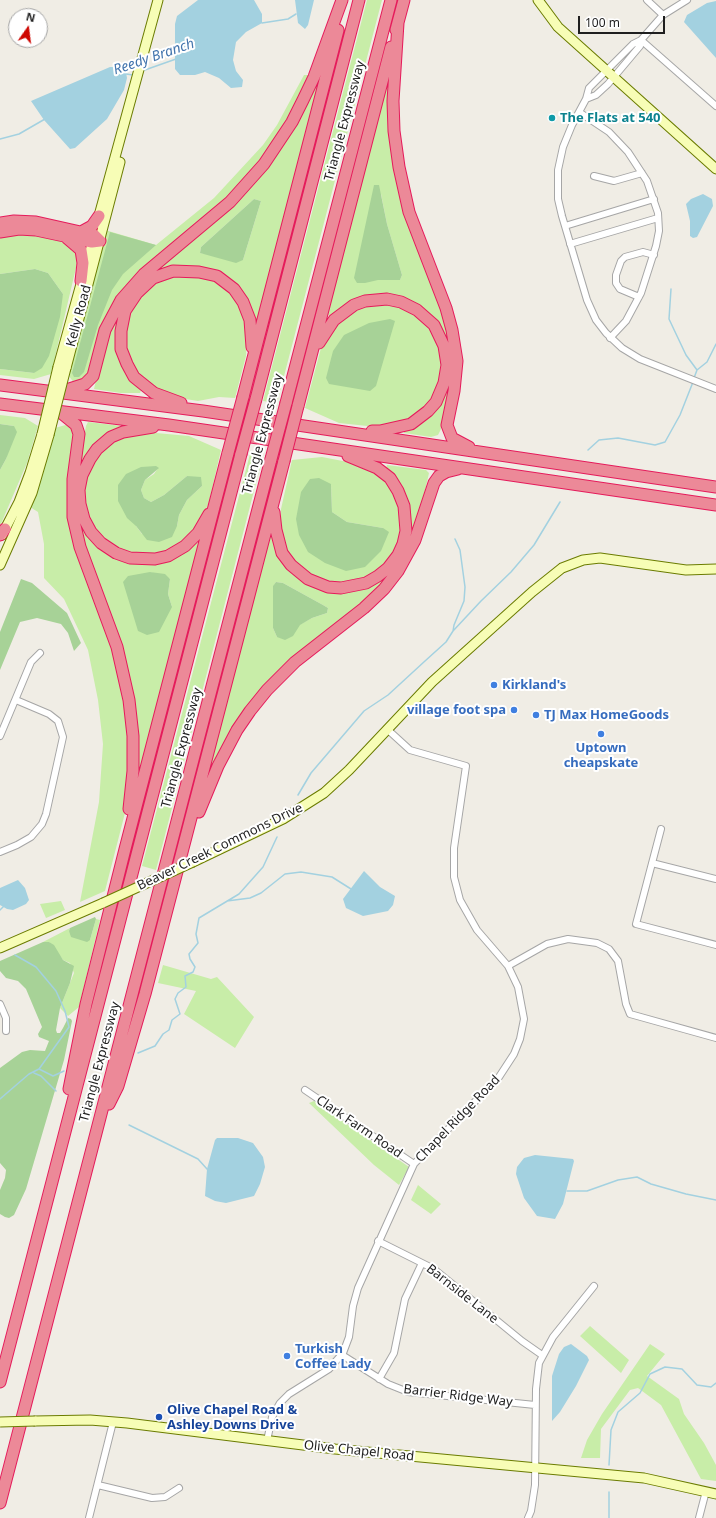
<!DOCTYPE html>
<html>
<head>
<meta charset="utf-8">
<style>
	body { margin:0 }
	#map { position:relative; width:716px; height:1518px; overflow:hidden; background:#f0ede5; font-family:"Noto Sans",sans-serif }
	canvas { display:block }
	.north { position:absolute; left:8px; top:8px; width:40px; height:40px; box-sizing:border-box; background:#fff; border:1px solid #a5a5a5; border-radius:50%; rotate:14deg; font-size:11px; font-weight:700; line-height:16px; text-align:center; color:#1f1f1f }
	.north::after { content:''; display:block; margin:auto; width:14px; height:18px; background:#ce0600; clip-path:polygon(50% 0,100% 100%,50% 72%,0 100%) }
	.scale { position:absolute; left:578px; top:16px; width:87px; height:18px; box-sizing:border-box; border:2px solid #1f1f1f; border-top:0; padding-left:5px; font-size:12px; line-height:14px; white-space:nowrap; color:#1f1f1f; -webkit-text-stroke:3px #fff; paint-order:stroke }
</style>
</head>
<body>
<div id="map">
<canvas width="716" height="1518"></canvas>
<div class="north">N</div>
<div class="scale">100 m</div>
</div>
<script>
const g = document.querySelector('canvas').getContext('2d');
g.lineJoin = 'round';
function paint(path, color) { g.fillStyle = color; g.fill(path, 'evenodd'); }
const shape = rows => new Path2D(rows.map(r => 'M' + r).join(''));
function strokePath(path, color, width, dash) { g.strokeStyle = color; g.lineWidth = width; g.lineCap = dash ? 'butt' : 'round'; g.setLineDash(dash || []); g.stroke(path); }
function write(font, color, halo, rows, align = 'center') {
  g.font = font + ' "Noto Sans",sans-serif'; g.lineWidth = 4; g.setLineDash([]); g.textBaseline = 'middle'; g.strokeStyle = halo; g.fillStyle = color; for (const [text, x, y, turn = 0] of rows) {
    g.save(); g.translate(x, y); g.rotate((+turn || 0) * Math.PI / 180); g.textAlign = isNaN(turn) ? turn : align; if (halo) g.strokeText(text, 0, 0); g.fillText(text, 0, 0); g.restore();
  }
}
paint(shape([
	[367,0,382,0,277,403,263,401],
	[304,75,310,75,289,121,254,171,226,200,137,275,89,373,83,381,74,383,69,376,105,230,156,245,214,198,263,145,277,125],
	[387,75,391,75,393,155,442,307,450,341,447,341,413,303,355,300,341,308,331,316,328,315,334,283],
	[381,194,387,224,402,275,400,280,378,280],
	[317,78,320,79,258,328,254,327,249,306,208,270,148,278,157,266,231,205],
	[254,199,261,201,243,260,200,253,201,247],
	[26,234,65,241,79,255,51,374,34,379,0,375,0,369,34,373,63,294,48,273,35,269,0,274,0,237],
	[170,275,205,276,220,283,231,293,242,308,247,336,246,356,235,398,219,397,198,401,173,397,147,386,129,363,124,332,133,302,155,281],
	[368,303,399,304,422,317,441,345,444,371,433,401,407,422,377,427,339,423,305,408,321,348,328,332,339,319],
	[117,314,120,315,117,325,137,385,141,390,140,393,121,393,94,389,104,345],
	[445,393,449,393,441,429,438,435,431,437,404,433,404,431],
	[0,415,25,418,38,426,27,463,0,526,0,470,6,459,14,426,0,424],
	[88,422,122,426,77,472,86,426],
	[69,424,76,435,69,482,97,604,120,671,129,743,126,809,105,891,80,902,99,802,103,744,98,700,88,650,64,599,44,578,44,544,38,512,30,507,55,428],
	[145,432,189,436,221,450,209,502,202,521,178,547,147,557,116,549,92,527,85,511,84,481,89,466,111,441,125,434],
	[141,467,158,468,154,474,145,480,141,490,144,498,151,502,164,495,187,476,202,486,187,500,179,515,177,526,142,534,136,526],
	[250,454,263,456,156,870,142,866],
	[322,457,358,464,385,477,401,502,403,531,392,558,373,576,334,584,309,576,285,551,280,524,281,509,292,460],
	[331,484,332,512,347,522,383,528,325,563],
	[387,465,426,470,429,473,419,518,409,545,409,535,386,468],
	[79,517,83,526,139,563,195,542,198,543,195,567,138,786,136,732,80,533],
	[150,572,170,579,168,594,172,607],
	[269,531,272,532,275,542,319,588,388,573,390,575,374,594,301,653,215,765,211,764,214,744],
	[276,582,283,583,323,605,328,608,327,613,312,618,277,637,273,628,273,587],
	[61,901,65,910,46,918,40,904],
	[96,919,100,920,79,1007,68,1016,60,1008,74,973,70,963,63,960,49,942,43,942,70,928,69,931,90,940],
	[163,965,211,979,217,977,254,1017,235,1048,184,1014,196,991,158,983],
	[314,1101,409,1167,399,1185,374,1165,309,1103],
	[418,1185,441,1204,431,1214,411,1200],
	[590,1326,629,1360,621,1373,580,1336],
	[650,1344,665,1354,647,1376,679,1399,684,1414,704,1443,716,1465,716,1481,701,1479,661,1405,638,1388,630,1390,601,1429,600,1458,581,1458,587,1440,602,1414]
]), '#c8eda8');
paint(shape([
	[374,185,379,185,387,224,402,275,400,280,378,280,365,283,357,283,354,278],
	[254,199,261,201,243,260,236,263,200,253,201,247],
	[110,232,156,245,123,274,112,290,98,325,84,372,79,377,74,377,72,373],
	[35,269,48,273,63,294,60,317,49,356,42,368,34,373,0,369,0,274],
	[390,319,395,321,376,386,370,391,329,384,326,378,333,351,344,335,369,323],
	[0,424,14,426,17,432,6,459,0,470],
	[156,466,159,468,145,480,141,490,144,498,151,502,164,495,187,476,201,477,202,486,187,500,179,515,177,526,172,537,159,542,147,540,136,526,127,518,118,501,118,485,126,474,141,467],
	[319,478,331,484,332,512,347,522,383,528,389,532,381,551,365,567,346,571,325,563,308,552,299,535,296,519,301,492,310,479],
	[150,572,165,574,170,579,168,594,172,607,159,632,147,635,138,631,123,582,128,576],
	[21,579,32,583,67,613,81,643,74,651,68,633,61,624,37,618,20,622,0,670,0,632],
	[276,582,283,583,323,605,328,608,327,613,312,618,300,625,293,636,285,640,277,637,273,628,273,586],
	[95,917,96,919,90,940,87,942,71,937,69,931,70,928],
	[43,942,49,942,54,945,63,960,74,966,70,983,60,1008,56,1030,57,1033,60,1033,63,1028,68,1018,71,1019,72,1021,64,1060,26,1189,14,1215,9,1218,5,1217,0,1214,0,1190,5,1178,6,1170,0,1163,0,1068,22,1052,30,1050,45,1051,49,1041,39,1037,38,1034,42,1027,26,989,18,981,6,978,0,971,0,961]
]), '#a7d297');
paint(shape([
	[198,0,254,0,262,14,262,23,246,32,236,42,233,60,236,71,243,80,242,87,231,88,219,78,205,72,195,75,180,75,175,69,175,24,177,16],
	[295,0,314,0,308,25,305,29,298,23],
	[716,1,716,58,684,22,687,15,707,3],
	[110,67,125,67,127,78,124,90,107,119,75,148,70,149,44,120,31,101],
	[703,194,712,199,713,206,697,237,693,238,690,236,690,221,686,204,691,199],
	[364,871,380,887,395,896,393,905,388,911,363,916,346,908,343,899],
	[18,880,25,888,29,900,26,904,13,910,7,909,0,905,0,888],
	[217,1138,238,1138,253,1143,263,1157,265,1167,260,1184,254,1196,226,1203,215,1201,205,1196,207,1169,215,1140],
	[535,1155,573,1159,574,1161,563,1204,555,1219,537,1216,524,1198,516,1174,517,1167,524,1158],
	[571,1344,587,1356,589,1360,576,1386,560,1412,552,1421,552,1376,559,1354,564,1347]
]), '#a3d1e0');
strokePath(shape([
	[262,23,288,19,296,14],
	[142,71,176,59],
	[126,74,133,75],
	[0,139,19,134,45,119],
	[671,289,669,319,686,355,697,370],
	[694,378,697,370,707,362,716,344],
	[588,450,599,440,618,438,655,445,665,442,680,415,693,382],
	[453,631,454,625,464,601,465,587,460,550,455,539],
	[298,795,311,773,364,711,388,695,425,661,446,642,453,631,481,601,511,572,534,545,560,502],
	[227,901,250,898,261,893,285,874,301,872,332,877,351,889],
	[0,910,4,906],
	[15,955,36,967,56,991,65,1011,69,1027,39,1069],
	[138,1053,155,1046,163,1034,169,1030,172,1020,180,1014,175,999,178,993,186,987,185,976,193,972,195,967,190,959,189,954,198,943,196,934,199,918,239,894,263,867,277,837],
	[34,1073,41,1076,56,1091],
	[0,1099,29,1074,39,1069,53,1076,64,1071],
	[129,1125,198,1159,207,1169],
	[567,1191,587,1191,618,1180,637,1177,651,1184,686,1194,716,1200],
	[609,1465,611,1430,618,1412,640,1393,650,1374,665,1367,682,1369,697,1385,711,1387,716,1383],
	[609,1518,609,1492]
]), '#a3d1e0', 1.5);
const street = shape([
	[647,0,663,15],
	[687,0,663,15,641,40,633,44,589,88,586,99,572,125,563,147,558,170,558,199,562,216,587,300,596,320,606,333,622,348,640,359,716,389],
	[641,40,716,106],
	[586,99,596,95,608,84,640,46,641,40],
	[579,112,609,132,628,152,647,181,658,213,659,231,656,246,641,293,626,321,610,338],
	[594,176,614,181,642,173],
	[565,226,654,199],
	[570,244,658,218],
	[639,297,620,289,616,283,616,275,621,261,625,257,643,252,654,255],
	[0,736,31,662,40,653],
	[661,829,636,924,716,945],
	[0,852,17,845,31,837,42,824,46,814,63,737,58,721,49,714,16,700],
	[652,863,716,879],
	[508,966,547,944,568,939,597,943,609,949,618,961,626,1004,630,1014,716,1038],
	[0,1004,6,1018,6,1031],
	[305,1090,414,1164],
	[378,1241,434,1269,522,1341,542,1355],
	[342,1355,388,1384,408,1392,535,1405],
	[379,1379,394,1353,405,1299,422,1263],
	[267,1441,272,1417,280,1403,289,1394,329,1369,343,1353,349,1337,353,1306,358,1288,414,1164,499,1077,514,1054,520,1039,524,1019,518,987,508,966,477,930,460,900,454,877,454,848,466,766,410,750,387,729],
	[98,1485,152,1498,165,1497,179,1488],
	[89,1518,113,1422],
	[528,1518,531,1511,535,1485,536,1389,539,1363,553,1337,594,1286],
	[699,1518,706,1491]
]);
const secondary = shape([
	[538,0,558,27,716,169],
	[97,223,158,0],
	[58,367,94,237],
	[66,368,120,162],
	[2,535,19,502,30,473,42,434],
	[0,565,32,493,49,435],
	[193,862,283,819,324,793,349,770,432,682,532,592,562,568,583,560,600,558,686,570,716,569],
	[0,948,103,903],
	[35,1421,90,1420,127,1423,335,1449,644,1478,716,1494]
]);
const highway = shape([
	[398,23,393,101,394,131,399,167,409,212,446,308,452,330,457,361,454,391,447,425,452,438,469,447],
	[396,30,404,0],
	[0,223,14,221,36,222,94,235,100,241,92,242,36,230,19,229,0,232],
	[81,232,92,226,99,216],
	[67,238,81,250,83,263,81,281],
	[319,343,334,320,354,305,365,301,387,299,401,302,417,310,434,325,444,346,447,365,444,383,436,402,428,411,411,424,380,431,372,431],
	[0,385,203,411,716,487],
	[63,391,85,384,93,376,105,330,121,300,144,274,230,202,264,164,292,122,303,100,314,77,342,0],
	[243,397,338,30],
	[256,399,359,0],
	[181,403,154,393,134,377,127,364,121,349,121,331,125,311,137,293,153,278,173,271,199,272,217,276,234,289,243,302,250,320,252,347],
	[286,403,391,0],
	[0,404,169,425,716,505],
	[298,406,391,47],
	[60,412,76,425,79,434,73,479,73,517,80,547,117,647,129,700,133,736,133,771,129,809],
	[153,427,123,432,111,437,97,449,90,459,82,475,79,490,80,504,84,519,91,532,101,543,116,553,130,558,155,559,168,556,185,546,198,533,209,514],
	[274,512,276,530,282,553,291,565,308,579,328,587,341,588,366,583,378,576,388,568,398,555,403,544,406,531,404,506,398,491,390,478,377,468,348,456],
	[0,535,5,529],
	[199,812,218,766,237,730,250,711,267,690,295,662,364,608,384,589,398,571,415,540,434,483,439,476,446,472,458,469],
	[69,1089,86,1004,125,849,228,453],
	[109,1104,118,1086,145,994,284,461],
	[0,1382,241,454],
	[0,1503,271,459]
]);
strokePath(street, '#a6a6a6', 8);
strokePath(secondary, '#6b7c00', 11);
strokePath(highway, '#e51b5b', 13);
strokePath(street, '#fff', 6);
strokePath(secondary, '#f7fdb6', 9);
strokePath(highway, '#ec8998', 11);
const secondaryBridge = shape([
	[42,434,58,367],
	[49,435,66,368],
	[103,903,193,862],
	[0,1422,35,1421]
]);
const highwayBridge = shape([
	[228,453,243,397],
	[241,454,256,399],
	[271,459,286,403],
	[284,461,298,406]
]);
strokePath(secondaryBridge, '#6b7c00', 11, []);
strokePath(highwayBridge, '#e51b5b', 13, []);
strokePath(secondaryBridge, '#f7fdb6', 9);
strokePath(highwayBridge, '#ec8998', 11);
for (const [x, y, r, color] of [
	[552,118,4,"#0f9aa8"],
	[494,685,4,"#3f7fe0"],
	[514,710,4,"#3f7fe0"],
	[536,715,4,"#3f7fe0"],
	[601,734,4,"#3f7fe0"],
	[287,1356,4,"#3f7fe0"],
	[159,1417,4,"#1a4fb4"]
]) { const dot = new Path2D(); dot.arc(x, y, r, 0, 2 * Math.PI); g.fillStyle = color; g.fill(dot); strokePath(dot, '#fff', 1.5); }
write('bold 13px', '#0d838f', '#fff', [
	["The Flats at 540",560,118]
], 'left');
write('13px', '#1f1f1f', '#fff', [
	["Triangle Expressway",345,121,-75],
	["Kelly Road",79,316,-75],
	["Triangle Expressway",263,434,-75],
	["Triangle Expressway",182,748,-75],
	["Beaver Creek Commons Drive",220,847,-26],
	["Triangle Expressway",100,1062,-75],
	["Chapel Ridge Road",458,1119,-46],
	["Clark Farm Road",359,1127,34],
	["Barnside Lane",462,1294,38],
	["Barrier Ridge Way",458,1396,7],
	["Olive Chapel Road",359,1451,6]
]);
write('bold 13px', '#366cbe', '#fff', [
	["Kirkland's",502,685],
	["village foot spa",506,710,"right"],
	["TJ Max HomeGoods",544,715],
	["Uptown",601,748,"center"],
	["cheapskate",601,763,"center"],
	["Turkish",295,1349],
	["Coffee Lady",295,1364]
], 'left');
write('bold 13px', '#164399', '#fff', [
	["Olive Chapel Road &",167,1410],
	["Ashley Downs Drive",167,1425]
], 'left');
write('italic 14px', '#4375ad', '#fff', [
	["Reedy Branch",154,57,-19]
]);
</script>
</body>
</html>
